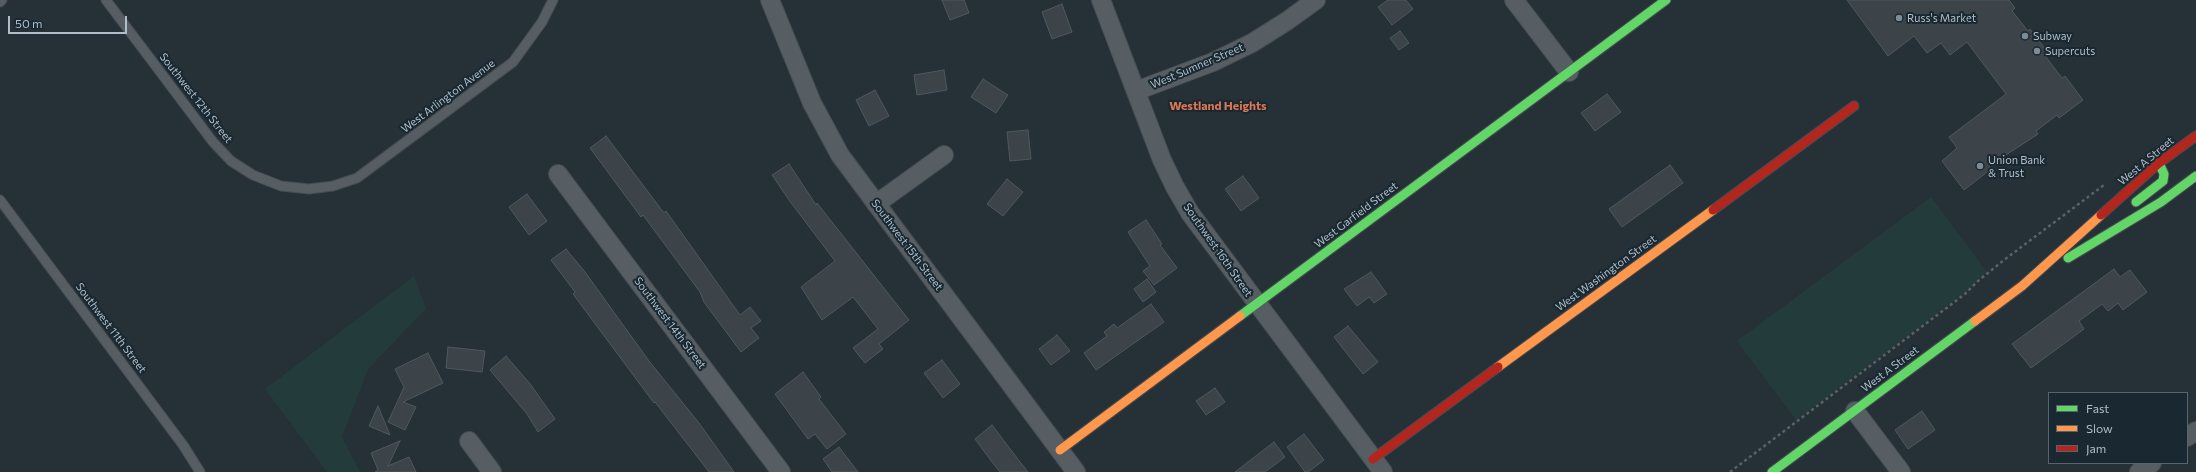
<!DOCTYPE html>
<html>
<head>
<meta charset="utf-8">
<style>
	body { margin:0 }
	#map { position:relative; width:2196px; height:472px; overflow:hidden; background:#263037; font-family:Commissioner,sans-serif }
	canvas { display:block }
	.legend { position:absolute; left:2048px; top:392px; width:140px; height:72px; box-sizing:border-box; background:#192831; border:1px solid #55646e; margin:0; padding:5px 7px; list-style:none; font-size:12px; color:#afbec9 }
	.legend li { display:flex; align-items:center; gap:8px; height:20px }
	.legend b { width:20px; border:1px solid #55646e }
	.scale { position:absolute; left:8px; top:16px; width:119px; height:18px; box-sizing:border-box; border:2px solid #afbec9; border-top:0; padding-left:5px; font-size:12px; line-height:14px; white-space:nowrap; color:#afbec9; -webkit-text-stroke:3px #192831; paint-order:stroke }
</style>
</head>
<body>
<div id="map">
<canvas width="2196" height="472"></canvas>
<ul class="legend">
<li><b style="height:5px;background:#63d668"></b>Fast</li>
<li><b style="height:5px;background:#ff974d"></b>Slow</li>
<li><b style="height:5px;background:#b3261e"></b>Jam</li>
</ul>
<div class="scale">50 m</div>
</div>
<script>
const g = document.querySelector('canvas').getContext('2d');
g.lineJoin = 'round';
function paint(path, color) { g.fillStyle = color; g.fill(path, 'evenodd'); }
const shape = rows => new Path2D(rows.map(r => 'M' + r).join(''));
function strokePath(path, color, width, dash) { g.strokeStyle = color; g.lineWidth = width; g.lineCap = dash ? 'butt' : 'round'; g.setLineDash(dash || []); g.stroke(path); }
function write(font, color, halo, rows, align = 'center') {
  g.font = font + ' Commissioner,sans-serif'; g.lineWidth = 4; g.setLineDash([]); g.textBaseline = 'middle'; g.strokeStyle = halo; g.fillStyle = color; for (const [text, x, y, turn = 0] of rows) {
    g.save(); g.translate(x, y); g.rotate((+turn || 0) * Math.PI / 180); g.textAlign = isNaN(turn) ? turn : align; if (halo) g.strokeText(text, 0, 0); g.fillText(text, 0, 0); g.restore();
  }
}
paint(shape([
	[1931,197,1987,272,1965,293,1796,420,1737,341],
	[414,276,426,309,368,369,342,437,360,472,327,472,265,389]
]), '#233c3b');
const building = shape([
	[942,0,964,0,969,13,950,20,942,0],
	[1388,0,1406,0,1413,9,1392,25,1378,7,1388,0],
	[1847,0,2009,0,2015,8,2012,11,2028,31,2030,29,2049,54,2046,57,2062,78,2065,76,2083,100,2059,118,2057,115,2036,131,2038,134,1989,166,1991,169,1964,190,1942,161,1957,148,1949,137,2006,94,1967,42,1950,55,1941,43,1927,53,1914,36,1888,56,1847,0],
	[1062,4,1072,32,1052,39,1042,12,1062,4],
	[1400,31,1409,43,1399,50,1390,38,1400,31],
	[944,70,947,90,917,95,914,75,944,70],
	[983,79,1008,95,996,113,971,97,983,79],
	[875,90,889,116,869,126,856,100,875,90],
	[1607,94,1621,112,1595,131,1581,113,1607,94],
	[1028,130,1031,159,1010,161,1007,132,1028,130],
	[606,136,664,213,666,211,740,315,750,307,761,321,751,328,759,338,741,352,704,302,700,292,643,215,641,217,590,148,606,136],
	[789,164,816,205,817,203,909,320,879,344,883,349,865,363,853,348,878,329,853,297,822,320,801,287,835,261,789,200,772,175,789,164],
	[1670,165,1683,183,1622,227,1609,209,1670,165],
	[1243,176,1259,198,1241,211,1225,189,1243,176],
	[1007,179,1023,192,1003,216,987,204,1007,179],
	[527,194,547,221,529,235,509,207,527,194],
	[1146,220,1162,244,1160,245,1177,268,1154,285,1143,271,1150,266,1128,232,1146,220],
	[566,249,585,272,649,361,699,423,734,472,709,472,655,402,654,403,573,294,575,292,551,260,566,249],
	[2114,269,2120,277,2130,270,2147,292,2123,310,2118,303,2108,311,2102,304,2079,321,2084,329,2031,368,2012,344,2114,269],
	[1371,272,1387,294,1374,303,1369,297,1357,306,1344,289,1371,272],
	[1147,279,1156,292,1143,302,1134,289,1147,279],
	[1151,304,1164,322,1096,370,1084,353,1107,336,1104,332,1114,324,1117,328,1151,304],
	[1348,326,1378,362,1363,374,1334,337,1348,326],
	[1057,335,1070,351,1051,365,1039,349,1057,335],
	[448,347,485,351,482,372,446,368,448,347],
	[428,353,443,383,403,402,416,407,405,430,388,422,404,387,395,369,428,353],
	[506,356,531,385,555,419,538,432,527,414,490,370,506,356],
	[942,360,960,384,943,398,924,373,942,360],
	[803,372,821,397,819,399,846,434,827,449,815,434,808,439,775,394,803,372],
	[1215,388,1225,402,1206,415,1196,401,1215,388],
	[378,406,390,435,369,426,378,406],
	[1922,411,1935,430,1908,449,1895,430,1922,411],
	[992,425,1017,458,1028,472,1000,472,992,462,975,439,992,425],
	[1304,434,1324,460,1308,472,1305,472,1287,447,1304,434],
	[400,441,388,466,409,457,416,472,375,472,378,470,371,453,400,441],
	[1274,442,1285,457,1265,472,1235,472,1274,442],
	[839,447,858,472,832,472,823,459,839,447]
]);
paint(building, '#3c444a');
strokePath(building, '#4e585e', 1);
const lane = shape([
	[106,0,213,142,231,161,253,175,281,186,309,189,333,186,357,178,513,62,542,22,553,0],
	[0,2,2,0],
	[0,200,183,445,200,472]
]);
const street = shape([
	[770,0,812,103,840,155,1076,472],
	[1101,0,1162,160,1175,187,1190,213,1383,472],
	[1514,0,1569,72],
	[1136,91,1213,62,1252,43,1287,21,1316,0],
	[558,174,781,472],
	[876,204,944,155],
	[1855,411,1901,472],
	[2187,437,2196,431],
	[469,441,492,472],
	[2139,472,2152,463]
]);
const fast = shape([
	[2136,202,2163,181,2164,174,2159,163],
	[2068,258,2161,202,2196,176],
	[1240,316,1666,0],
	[1772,472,1975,321]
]);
const slow = shape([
	[1975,321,2022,286,2101,215],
	[1498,367,1713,210],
	[1060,450,1240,316]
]);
const jam = shape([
	[1713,210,1854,106],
	[2101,215,2159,163,2196,136],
	[1373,459,1498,367]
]);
strokePath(lane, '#454c51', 11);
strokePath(street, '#454c51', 20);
strokePath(fast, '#454c51', 11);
strokePath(slow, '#454c51', 11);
strokePath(jam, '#454c51', 11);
strokePath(shape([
	[1730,472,1965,294,1978,281,2004,260,2104,185]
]), '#596267', 2.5, [3, 3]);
strokePath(lane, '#565e64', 9);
strokePath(street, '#565e64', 18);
strokePath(fast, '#63d668', 9);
strokePath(slow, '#ff974d', 9);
strokePath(jam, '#b3261e', 9);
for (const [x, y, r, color] of [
	[1899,18,4,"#7f8c96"],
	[2025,36,4,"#7f8c96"],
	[2037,51,4,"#7f8c96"],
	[1980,166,4,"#7f8c96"]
]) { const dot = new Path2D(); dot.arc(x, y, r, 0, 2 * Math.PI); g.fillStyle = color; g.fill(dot); strokePath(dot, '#192831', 1.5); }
write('11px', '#afbec9', '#192831', [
	["Russ's Market",1907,18],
	["Subway",2033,36],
	["Supercuts",2045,51],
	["Union Bank",1988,160],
	["& Trust",1988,173]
], 'left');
write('11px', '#afbec9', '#192831', [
	["West Sumner Street",1197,66,-23],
	["West Arlington Avenue",448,96,-37],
	["Southwest 12th Street",196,98,52],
	["West A Street",2146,161,-40],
	["West Garfield Street",1356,215,-37],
	["Southwest 15th Street",907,245,53],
	["Southwest 16th Street",1218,250,55],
	["West Washington Street",1606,273,-36],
	["Southwest 14th Street",670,323,53],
	["Southwest 11th Street",111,328,53],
	["West A Street",1890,369,-37]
]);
write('bold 12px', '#df7653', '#192831', [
	["Westland Heights",1218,106]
]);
</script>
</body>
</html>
